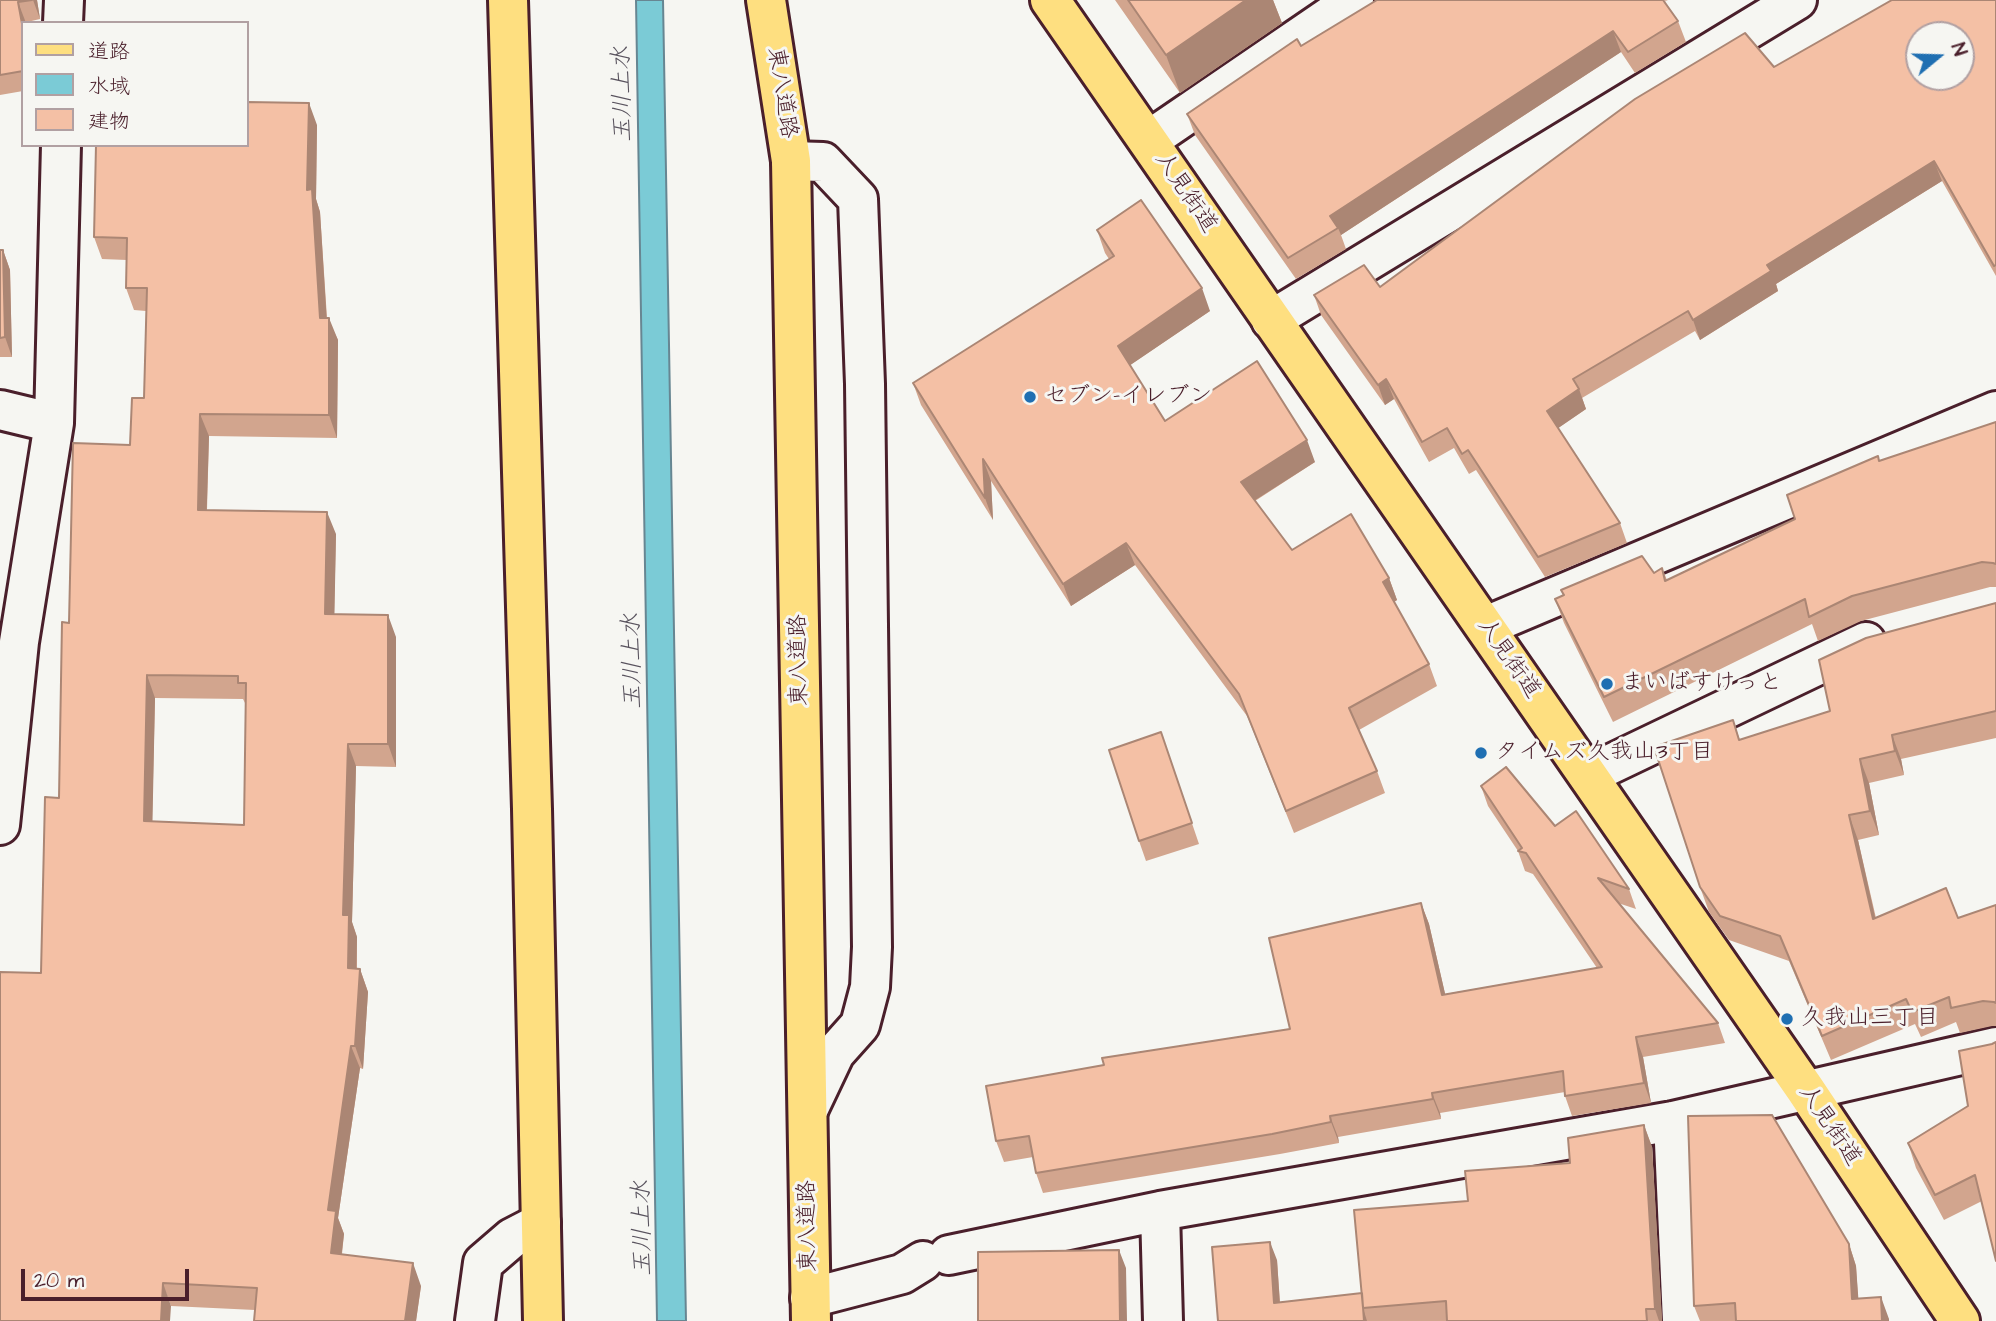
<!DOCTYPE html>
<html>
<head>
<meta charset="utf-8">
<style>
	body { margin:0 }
	#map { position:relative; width:1996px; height:1321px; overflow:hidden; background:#f6f6f2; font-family:"Architects Daughter","Klee One",sans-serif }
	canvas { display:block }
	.legend { position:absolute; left:21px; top:21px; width:228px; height:126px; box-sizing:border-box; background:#f6f6f2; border:2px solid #b1a0a2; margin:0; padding:9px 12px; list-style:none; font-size:21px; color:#4a1f2b }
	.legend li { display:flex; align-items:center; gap:14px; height:35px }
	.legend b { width:35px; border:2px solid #b1a0a2 }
	.north { position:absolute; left:1905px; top:21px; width:70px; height:70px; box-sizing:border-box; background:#f6f6f2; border:2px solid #b1a0a2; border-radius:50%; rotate:71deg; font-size:19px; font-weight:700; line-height:28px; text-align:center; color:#4a1f2b }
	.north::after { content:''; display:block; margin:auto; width:24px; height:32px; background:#1f6fb2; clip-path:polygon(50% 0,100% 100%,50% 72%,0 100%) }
	.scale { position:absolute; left:21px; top:1269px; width:168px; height:32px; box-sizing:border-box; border:4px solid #4a1f2b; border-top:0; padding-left:9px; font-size:21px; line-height:24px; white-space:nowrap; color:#4a1f2b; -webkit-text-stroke:5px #f6f6f2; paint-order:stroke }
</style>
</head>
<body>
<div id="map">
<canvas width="1996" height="1321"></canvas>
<ul class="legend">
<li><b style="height:9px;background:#fedf80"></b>道路</li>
<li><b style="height:19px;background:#7bcbd6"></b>水域</li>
<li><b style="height:19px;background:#f4c0a5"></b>建物</li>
</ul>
<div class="north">N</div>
<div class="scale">20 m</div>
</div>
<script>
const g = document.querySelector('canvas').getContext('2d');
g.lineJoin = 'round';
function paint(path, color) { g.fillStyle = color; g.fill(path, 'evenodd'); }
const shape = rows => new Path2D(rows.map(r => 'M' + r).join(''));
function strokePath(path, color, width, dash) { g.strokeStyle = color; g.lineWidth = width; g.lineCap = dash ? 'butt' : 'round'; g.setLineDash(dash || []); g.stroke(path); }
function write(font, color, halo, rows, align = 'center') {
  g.font = font + ' "Architects Daughter","Klee One",sans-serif'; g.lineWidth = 6; g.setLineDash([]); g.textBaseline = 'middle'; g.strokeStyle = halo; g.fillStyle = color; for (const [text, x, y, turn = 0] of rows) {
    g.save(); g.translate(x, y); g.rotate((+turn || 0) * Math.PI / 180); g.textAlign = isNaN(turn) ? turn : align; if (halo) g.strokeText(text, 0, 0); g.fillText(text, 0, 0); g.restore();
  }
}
const water = shape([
	[636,0,663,0,686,1321,657,1321,636,0]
]);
paint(water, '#7bcbd6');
strokePath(water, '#678692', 2);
const street = shape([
	[63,23,64,0],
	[1149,140,1354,0],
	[791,161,823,162,858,199,865,384,872,947,870,987,860,1025,835,1053,808,1110],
	[1271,320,1797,0],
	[0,410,54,423],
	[1486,626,1996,411],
	[1588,775,1866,642],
	[0,825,19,642,54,423,61,145],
	[1673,1121,1682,1321],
	[1160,1211,1163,1321],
	[949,1255,1160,1211,1673,1121,1996,1047],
	[810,1298,902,1274,923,1261],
	[475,1321,483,1263,512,1238,541,1223]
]);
const primary = shape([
	[508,0,532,809,543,1321],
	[766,0,791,161,811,1321],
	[1050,0,1805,1089,1960,1321]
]);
strokePath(street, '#4a1f2b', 44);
strokePath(primary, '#4a1f2b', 44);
strokePath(street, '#f6f6f2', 38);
strokePath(primary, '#fedf80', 38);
paint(shape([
	[0,0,37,0,40,19,23,23,23,91,0,95],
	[1115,0,1273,0,1282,23,1180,93],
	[1668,0,1664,2,1678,21,1686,42,1635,73,1621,52,1341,235,1346,249,1296,279,1195,135,1187,114,1301,46],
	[1996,0,1996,276,1942,181,1776,284,1778,291,1700,340,1695,331,1582,398,1586,409,1558,428,1620,523,1627,543,1545,577,1476,470,1469,474,1454,448,1429,462,1394,399,1385,405,1321,315,1314,295,1380,287,1774,67],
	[317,125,316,199,320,212,327,318,338,340,337,438,209,436,207,510,336,534,334,615,396,637,396,767,356,766,352,922,357,937,357,969,360,969,368,992,363,1069,360,1068,338,1218,344,1234,342,1254,421,1286,416,1321,254,1321,255,1310,171,1306,41,973,59,798,69,623,130,445,144,398,146,311,134,310,126,288,127,260,102,259,94,237],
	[155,698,243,699,246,705,244,825,152,822],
	[1097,230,1210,311,1130,365,1165,421,1315,462,1255,501,1292,550,1389,578,1397,600,1394,602,1429,664,1437,686,1359,730,1377,771,1385,793,1294,833,1247,716,1135,565,1071,606,991,481,993,520,921,405,913,383,1109,259,1105,253],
	[0,250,3,250,10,270,12,357,0,357],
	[1996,422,1996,587,1990,587,1861,621,1818,641,1812,624,1613,722,1564,623,1555,599,1563,595,1561,590,1654,573,1662,568,1667,580,1795,519,1879,461],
	[1996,603,1996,738,1901,759,1904,775,1869,783,1879,835,1858,840,1876,918,1958,918,1996,905,1996,1026,1992,1026,1960,1033,1956,1022,1921,1037,1915,1024,1831,1060,1789,961,1729,940,1709,912,1700,887,1733,720,1740,740,1830,711],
	[1161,732,1199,844,1146,861,1139,841],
	[1481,786,1555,826,1629,889,1636,909,1618,903,1718,1023,1725,1043,1643,1057,1651,1103,1572,1116,1565,1096,1565,1092,1440,1113,1441,1119,1338,1137,1339,1143,1280,1154,1043,1193,1036,1173,1033,1157,1004,1162,996,1141,1104,1065,1290,1029,1421,903,1429,924,1445,994,1597,968,1533,874,1525,871,1518,851,1488,806],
	[1992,1044,1982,1201,1944,1220,1916,1168,1908,1143,1968,1106],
	[1644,1125,1652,1147,1662,1321,1218,1321,1277,1260,1280,1302,1362,1293,1468,1201,1570,1163],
	[1849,1244,1856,1266,1858,1298,1889,1319,1889,1321,1700,1321,1694,1306]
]), '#d2a58e');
paint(shape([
	[33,0,37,0,40,19],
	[1246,0,1273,0,1282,23,1180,93,1166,55],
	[18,2,26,23,23,23,23,29],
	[1613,31,1621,52,1341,235,1338,228,1330,216],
	[309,103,317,125,316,199,320,212,328,340,320,318,307,190],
	[1934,161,1942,181,1776,284,1778,291,1700,340,1693,320,1767,265],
	[3,250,10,270,12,357,5,337],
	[1202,288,1210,311,1126,368,1118,346],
	[329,318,338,340,337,438,329,415],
	[1386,379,1394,399,1385,405,1378,385],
	[1579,389,1586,409,1554,431,1547,411],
	[200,414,209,436,206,532,198,510],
	[1307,440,1315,462,1249,504,1241,482],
	[983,459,991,481,993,520,985,498],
	[327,512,336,534,334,637,325,614],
	[1126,543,1135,565,1071,606,1063,584],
	[1389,578,1397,600,1391,604,1383,582],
	[388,615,396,637,396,767,388,744],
	[147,675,155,698,152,844,144,821],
	[1892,735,1901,759,1904,775,1895,751],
	[348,744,356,766,352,922,357,937,356,991,348,968,343,915],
	[1860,759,1869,783,1879,835,1870,811],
	[1849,815,1858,840,1881,944,1873,919],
	[1421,903,1429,924,1450,1015,1442,995],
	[360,969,368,992,363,1069,355,1046],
	[1636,1037,1643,1057,1651,1103,1644,1083],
	[351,1046,360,1068,338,1218,344,1234,339,1276,331,1253,328,1210],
	[1432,1093,1440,1113,1441,1119,1433,1099],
	[1330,1116,1338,1137,1339,1143,1331,1122],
	[1644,1125,1652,1147,1662,1321,1659,1321,1655,1309],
	[1270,1242,1277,1260,1281,1321,1274,1303],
	[1849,1244,1856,1266,1860,1321,1852,1299],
	[1119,1250,1126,1268,1127,1321,1120,1321],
	[413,1263,421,1286,416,1321,405,1321],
	[163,1283,171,1306,170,1321,161,1321],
	[1881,1297,1889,1319,1889,1321,1882,1321],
	[1363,1308,1367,1321,1364,1321]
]), '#ab8674');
const building = shape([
	[0,0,32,0,18,2,23,29,23,71,0,75,0,0],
	[1128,0,1246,0,1166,55,1128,0],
	[1377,0,1663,0,1678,21,1628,52,1613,31,1330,216,1338,228,1288,258,1187,114,1297,39,1301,46,1377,0],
	[1892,0,1996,0,1996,265,1994,266,1934,161,1767,265,1771,271,1693,320,1688,311,1573,379,1579,389,1547,411,1620,523,1538,557,1468,450,1462,454,1447,428,1422,442,1386,379,1378,385,1314,295,1364,265,1380,287,1635,99,1745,33,1774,67,1892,0],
	[1919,35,1961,35,1961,77,1919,77,1919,35],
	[247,102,309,103,307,190,312,189,320,318,329,318,329,415,200,414,198,510,327,512,325,614,388,615,388,744,348,744,343,915,349,915,348,968,360,969,355,1046,351,1046,328,1210,336,1211,331,1253,413,1263,405,1321,254,1321,257,1288,163,1283,161,1321,0,1321,0,972,41,973,45,797,59,798,62,622,69,623,73,443,130,445,132,398,144,398,147,288,126,288,127,238,94,237,96,145,247,145,247,102],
	[147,675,238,676,238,683,246,683,244,825,144,821,147,675],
	[1141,200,1202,288,1118,346,1165,421,1257,361,1307,440,1241,482,1292,550,1351,514,1389,578,1383,582,1429,664,1349,708,1377,771,1286,811,1239,694,1126,543,1063,584,983,459,985,498,913,383,1114,256,1097,230,1141,200],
	[0,250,3,250,5,337,0,338,0,250],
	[1996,422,1996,564,1993,563,1982,562,1852,596,1809,617,1805,599,1604,697,1555,599,1564,595,1561,590,1642,556,1654,573,1662,568,1665,581,1795,519,1787,495,1878,456,1879,461,1996,422],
	[1996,603,1996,711,1892,735,1895,751,1860,759,1870,811,1849,815,1873,919,1946,888,1958,918,1996,905,1996,1003,1994,1002,1983,1001,1951,1008,1949,997,1912,1012,1906,999,1822,1036,1780,936,1720,916,1700,887,1654,747,1733,720,1739,740,1830,711,1819,660,1866,638,1996,603],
	[1161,732,1192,823,1139,841,1109,750,1161,732],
	[1506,767,1555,826,1576,811,1629,889,1598,878,1718,1023,1636,1037,1644,1083,1565,1096,1563,1071,1432,1093,1433,1099,1330,1116,1331,1122,1272,1134,1036,1173,1029,1136,996,1141,986,1086,1104,1065,1102,1058,1290,1029,1269,938,1421,903,1442,995,1602,967,1526,853,1518,851,1522,848,1481,786,1506,767],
	[1996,1042,1996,1261,1975,1175,1935,1195,1908,1143,1968,1106,1959,1051,1992,1044,1996,1042],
	[1772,1115,1849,1244,1852,1299,1881,1297,1882,1321,1736,1321,1735,1303,1694,1306,1688,1116,1772,1115],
	[1644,1125,1655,1309,1646,1309,1647,1321,1447,1321,1446,1301,1363,1308,1354,1210,1468,1201,1465,1171,1570,1163,1568,1138,1644,1125],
	[1270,1242,1274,1303,1362,1293,1364,1321,1218,1321,1212,1247,1270,1242],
	[1119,1250,1120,1321,978,1321,978,1252,1119,1250]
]);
paint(building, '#f4c0a5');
strokePath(building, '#ab8674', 2);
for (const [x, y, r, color] of [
	[1030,397,7,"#1f6fb2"],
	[1607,684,7,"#1f6fb2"],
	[1481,753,7,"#1f6fb2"],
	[1787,1019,7,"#1f6fb2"]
]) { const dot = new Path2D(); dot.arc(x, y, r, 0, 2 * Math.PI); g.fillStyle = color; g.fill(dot); strokePath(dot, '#f6f6f2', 2.5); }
write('23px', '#4a1f2b', '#f6f6f2', [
	["東八道路",781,93,81],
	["人見街道",1185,193,56],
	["人見街道",1508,659,55],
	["東八道路",800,660,-91],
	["人見街道",1829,1126,56],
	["東八道路",809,1226,-91]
]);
write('23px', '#4a1f2b', '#f6f6f2', [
	["セブン-イレブン",1044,397],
	["まいばすけっと",1621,684],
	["タイムズ久我山3丁目",1495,753],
	["久我山三丁目",1801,1019]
], 'left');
write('italic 24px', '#59535e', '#f6f6f2', [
	["玉川上水",624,94,-91],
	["玉川上水",634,661,-91],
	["玉川上水",644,1228,-91]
]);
</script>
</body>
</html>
